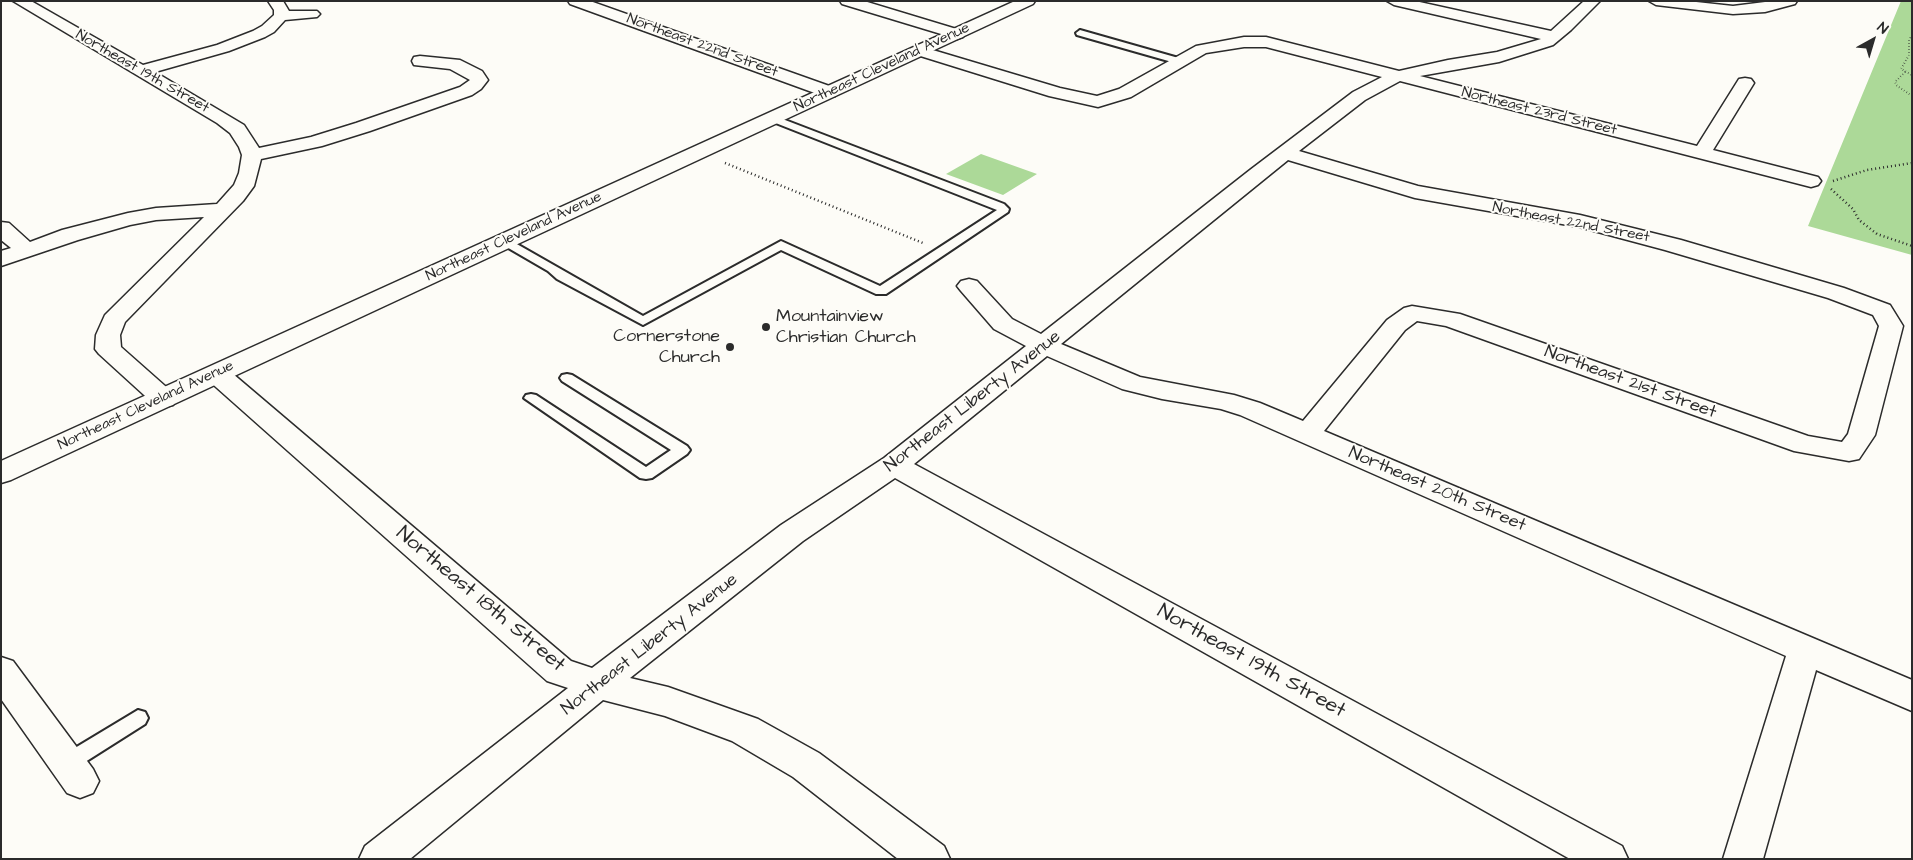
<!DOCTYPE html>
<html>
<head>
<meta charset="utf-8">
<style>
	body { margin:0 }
	#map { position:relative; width:1913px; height:860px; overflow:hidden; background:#fdfcf7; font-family:"Architects Daughter",sans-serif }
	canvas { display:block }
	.frame { position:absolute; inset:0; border:2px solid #2b2b2b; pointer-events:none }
	.north { position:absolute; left:1848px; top:15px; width:50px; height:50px; -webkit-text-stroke:4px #fdfcf7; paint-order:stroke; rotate:39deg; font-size:14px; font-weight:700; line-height:20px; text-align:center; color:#2b2b2b }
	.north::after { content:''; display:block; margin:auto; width:18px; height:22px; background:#2b2b2b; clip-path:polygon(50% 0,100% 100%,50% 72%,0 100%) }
</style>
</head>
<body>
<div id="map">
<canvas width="1913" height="860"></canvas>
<div class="frame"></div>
<div class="north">N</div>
</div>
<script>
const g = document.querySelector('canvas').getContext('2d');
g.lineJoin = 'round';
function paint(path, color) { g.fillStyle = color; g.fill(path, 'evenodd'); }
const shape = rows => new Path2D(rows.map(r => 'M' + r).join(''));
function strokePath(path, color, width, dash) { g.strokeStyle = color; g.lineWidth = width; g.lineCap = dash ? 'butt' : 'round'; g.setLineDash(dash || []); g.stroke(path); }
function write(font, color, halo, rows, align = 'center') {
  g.font = font + ' "Architects Daughter",sans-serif'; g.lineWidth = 4; g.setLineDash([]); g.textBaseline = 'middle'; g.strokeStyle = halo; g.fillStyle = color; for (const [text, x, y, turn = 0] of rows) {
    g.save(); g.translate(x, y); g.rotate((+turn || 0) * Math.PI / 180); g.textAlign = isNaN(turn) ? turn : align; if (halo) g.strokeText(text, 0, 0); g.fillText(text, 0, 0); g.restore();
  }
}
paint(shape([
	[1901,1,1912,1,1912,255,1808,226],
	[981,154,1037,174,1003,195,946,174]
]), '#acd998');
const service = shape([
	[1080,30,1182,59,1184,61,1179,64,1077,35,1076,33,1080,30],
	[772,115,1004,204,1009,209,1008,212,886,294,876,294,781,250,643,325,557,279,548,271,498,242,504,238,508,239,643,316,781,241,880,286,997,210,768,120,768,116,772,115],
	[567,374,572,375,687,446,690,450,687,454,652,478,646,479,640,478,524,398,526,395,531,394,536,395,646,467,671,450,562,381,560,378,562,375,567,374],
	[138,710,145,712,148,718,145,724,74,769,67,772,60,769,57,763,60,757,138,710]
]);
const minor = shape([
	[13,1,31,1,143,65,217,45,253,31,262,26,274,15,274,10,268,1,283,1,289,11,317,11,320,14,317,17,285,20,274,32,265,37,229,51,155,72,244,125,259,148,311,137,356,123,460,87,470,80,450,69,414,65,412,61,414,57,420,56,460,60,482,71,488,80,481,89,472,95,370,131,322,146,261,159,254,186,243,201,125,322,120,335,121,347,173,393,177,399,173,405,164,407,155,405,99,354,95,349,96,335,105,315,204,217,156,220,130,225,78,240,1,266,1,251,11,248,1,240,1,222,9,223,30,242,62,230,128,213,156,208,217,204,234,185,239,173,242,155,239,147,230,133,217,123,13,1],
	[568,1,590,1,835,88,838,92,835,96,829,97,823,96,570,4,568,1],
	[840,1,864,1,963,31,965,34,963,37,957,39,951,37,842,4,840,1],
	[1387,1,1415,1,1551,31,1584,1,1600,1,1571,30,1553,45,1499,62,1420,76,1697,146,1739,79,1745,78,1751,79,1754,83,1713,150,1818,177,1821,181,1818,185,1811,187,1400,81,1365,100,1299,151,1418,186,1580,215,1681,240,1844,288,1890,305,1903,326,1875,435,1859,459,1849,461,1794,451,1446,326,1417,321,1405,330,1324,431,1912,680,1912,711,1816,670,1763,859,1723,859,1786,656,1240,415,1221,409,1162,399,1122,389,1047,356,914,464,1622,846,1628,859,1570,859,895,478,803,541,630,678,668,687,758,719,819,753,944,846,950,859,898,859,793,777,732,741,665,716,603,700,410,859,359,859,365,846,568,688,547,681,208,380,204,374,208,368,217,366,226,368,571,661,592,668,781,525,884,458,1026,346,994,329,961,291,957,286,961,281,969,279,977,281,1012,319,1041,334,1250,170,1353,92,1382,77,1266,47,1244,47,1206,53,1131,97,1098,107,1049,96,914,54,912,51,914,48,926,48,1060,88,1097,96,1119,89,1196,46,1244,37,1266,37,1399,71,1448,60,1497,52,1541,39,1394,5,1387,1],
	[1288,160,1415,198,1579,227,1665,250,1828,298,1873,315,1879,326,1848,434,1842,442,1808,436,1460,314,1412,306,1404,308,1387,320,1303,421,1260,403,1234,395,1140,377,1061,344,1288,160],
	[1649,1,1687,1,1733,6,1773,1,1797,1,1795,4,1765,12,1733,14,1656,5,1649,1],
	[1,657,13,661,93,769,99,781,93,793,80,798,67,793,1,699,1,657]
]);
const tertiary = shape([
	[1015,1,1035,1,1033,4,11,480,1,483,1,461,1015,1]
]);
strokePath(service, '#2b2b2b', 4);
strokePath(minor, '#2b2b2b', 3);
strokePath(tertiary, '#2b2b2b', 3);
strokePath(shape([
	[1912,35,1909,40,1909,55,1901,69,1912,75],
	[1905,72,1895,82,1896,85,1912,96]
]), '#2b2b2b', 2, [0.5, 2.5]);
strokePath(shape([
	[725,163,923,243],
	[1833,181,1867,170,1912,163],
	[1831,189,1853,209,1859,220,1877,234,1912,246]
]), '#2b2b2b', 2.5, [1, 3]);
paint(service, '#fdfcf7');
paint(minor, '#fdfcf7');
paint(tertiary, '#fdfcf7');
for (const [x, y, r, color] of [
	[766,327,5,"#2b2b2b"],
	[730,347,5,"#2b2b2b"]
]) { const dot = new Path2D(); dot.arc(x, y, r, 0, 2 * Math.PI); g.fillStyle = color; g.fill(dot); strokePath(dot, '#fdfcf7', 2); }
write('15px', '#2b2b2b', '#fdfcf7', [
	["Northeast 22nd Street",702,46,20],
	["Northeast Cleveland Avenue",882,68,-25],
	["Northeast 19th Street",142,72,30],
	["Northeast 23rd Street",1539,112,14],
	["Northeast 22nd Street",1571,223,11],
	["Northeast Cleveland Avenue",514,237,-25],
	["Northeast Cleveland Avenue",146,406,-25]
]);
write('18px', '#2b2b2b', '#fdfcf7', [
	["Mountainview",776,317],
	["Christian Church",776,338],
	["Cornerstone",720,337,"right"],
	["Church",720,358,"right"]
], 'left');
write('18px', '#2b2b2b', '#fdfcf7', [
	["Northeast 21st Street",1630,383,20],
	["Northeast Liberty Avenue",973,402,-38],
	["Northeast 20th Street",1437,490,23],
	["Northeast Liberty Avenue",650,645,-38]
]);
write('21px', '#2b2b2b', '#fdfcf7', [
	["Northeast 18th Street",480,600,40],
	["Northeast 19th Street",1251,662,29]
]);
</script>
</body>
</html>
